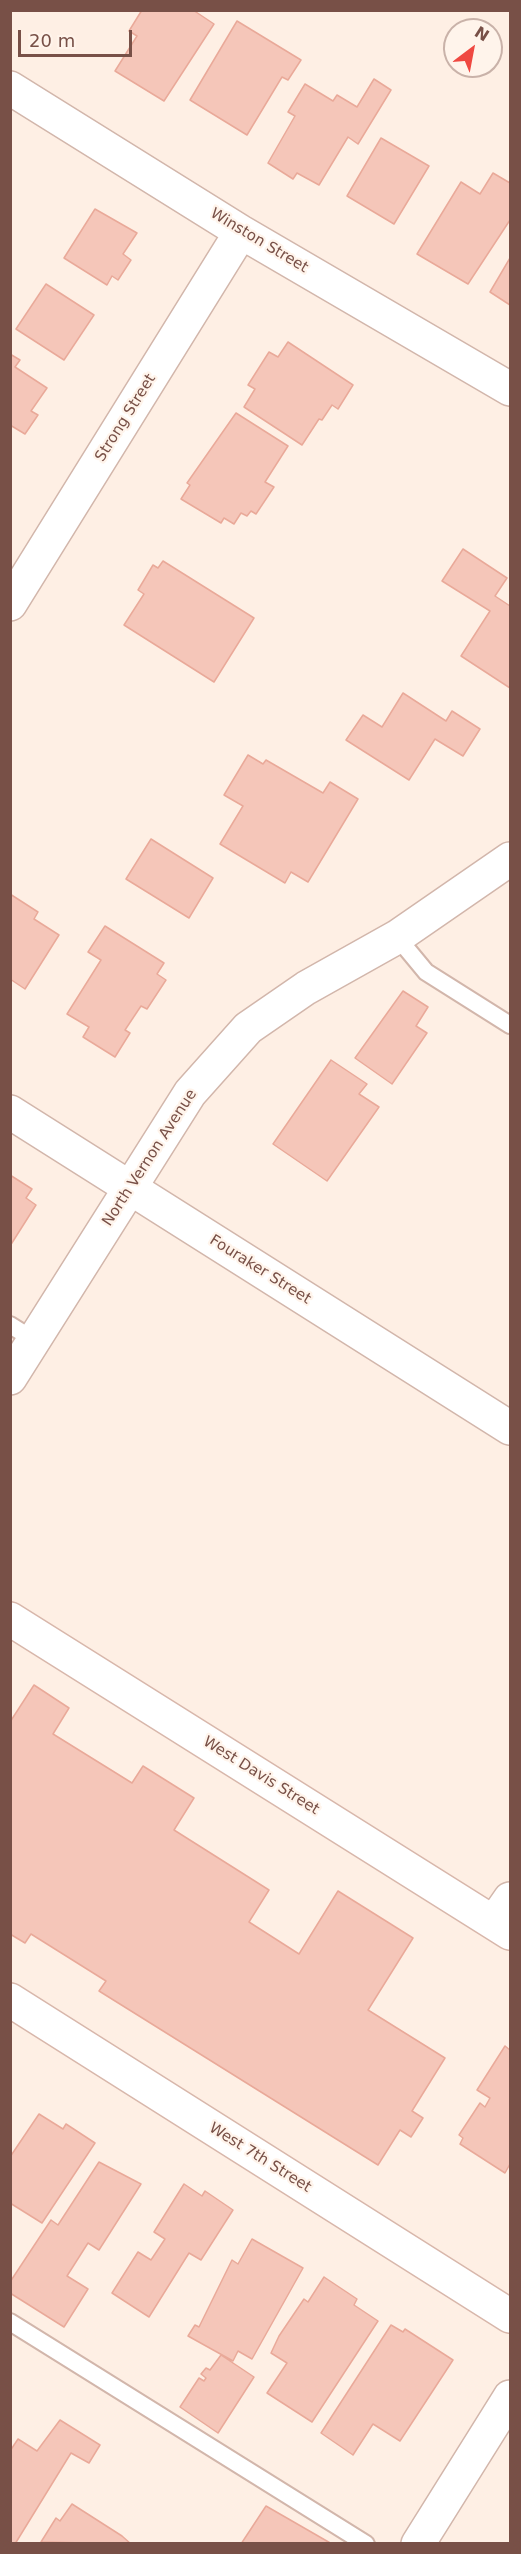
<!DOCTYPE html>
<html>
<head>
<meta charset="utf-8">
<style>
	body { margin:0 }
	#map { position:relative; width:521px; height:2554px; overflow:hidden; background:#feefe4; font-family:"DejaVu Sans",sans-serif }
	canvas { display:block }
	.frame { position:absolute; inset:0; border:12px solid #785047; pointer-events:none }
	.north { position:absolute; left:443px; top:18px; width:60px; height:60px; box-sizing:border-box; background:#fff4eb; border:2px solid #c9b2a9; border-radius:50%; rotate:32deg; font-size:16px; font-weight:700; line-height:24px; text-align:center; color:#785047 }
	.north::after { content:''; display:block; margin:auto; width:21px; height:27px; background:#ef4841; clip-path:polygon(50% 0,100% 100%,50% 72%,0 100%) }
	.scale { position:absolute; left:18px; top:30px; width:114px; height:27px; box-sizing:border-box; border:3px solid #785047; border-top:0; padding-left:8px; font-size:18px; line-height:21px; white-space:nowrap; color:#785047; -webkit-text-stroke:4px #fff4eb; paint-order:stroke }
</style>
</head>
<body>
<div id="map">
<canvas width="521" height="2554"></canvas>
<div class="frame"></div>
<div class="north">N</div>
<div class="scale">20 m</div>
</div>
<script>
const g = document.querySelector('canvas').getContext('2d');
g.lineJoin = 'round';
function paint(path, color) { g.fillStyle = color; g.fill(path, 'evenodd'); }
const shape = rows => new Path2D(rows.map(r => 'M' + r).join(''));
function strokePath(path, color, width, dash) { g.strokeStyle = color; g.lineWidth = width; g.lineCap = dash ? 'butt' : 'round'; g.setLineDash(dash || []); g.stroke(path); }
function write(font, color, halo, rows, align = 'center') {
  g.font = font + ' "DejaVu Sans",sans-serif'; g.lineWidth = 4.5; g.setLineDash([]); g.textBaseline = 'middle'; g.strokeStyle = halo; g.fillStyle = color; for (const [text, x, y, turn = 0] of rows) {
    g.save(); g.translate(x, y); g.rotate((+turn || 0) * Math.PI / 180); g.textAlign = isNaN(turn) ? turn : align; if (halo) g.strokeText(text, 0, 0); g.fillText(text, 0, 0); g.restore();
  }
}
const building = shape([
	[142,10,193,10,214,24,164,101,115,71,137,36,129,31,142,10],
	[237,21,301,60,288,80,282,77,247,135,190,100,237,21],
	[374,79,391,90,358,144,348,137,319,185,297,173,293,179,268,163,295,116,288,112,305,84,333,101,337,95,357,107,374,79],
	[381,138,429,166,394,224,347,196,381,138],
	[493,173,510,183,510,220,468,284,417,254,461,182,480,194,493,173],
	[95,209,137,233,123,254,131,260,118,280,112,276,107,285,64,258,95,209],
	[510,258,510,305,490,292,510,258],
	[46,284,94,315,64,360,16,329,46,284],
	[288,342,353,385,338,409,332,405,322,420,319,419,302,445,244,407,255,389,248,385,269,352,278,357,288,342],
	[10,354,20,360,15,367,47,388,31,411,38,415,25,434,10,425,10,354],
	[236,413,288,446,265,482,274,487,256,514,251,511,247,516,241,513,234,524,224,518,221,523,181,499,190,485,187,483,236,413],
	[463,549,507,578,495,596,510,606,510,688,461,656,490,611,442,581,463,549],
	[163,561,254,618,214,682,124,625,144,594,138,590,153,565,158,568,163,561],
	[403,693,446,721,452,711,480,729,463,756,435,739,409,780,346,740,363,715,382,727,403,693],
	[248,755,263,764,266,760,323,793,330,782,358,799,308,882,291,872,285,883,220,844,243,806,224,795,248,755],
	[151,839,213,878,189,918,126,879,151,839],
	[10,894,38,912,34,919,59,935,25,989,10,979,10,894],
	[105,926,164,963,157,974,166,980,147,1009,141,1006,125,1030,130,1033,115,1057,83,1037,89,1027,67,1014,101,960,88,952,105,926],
	[403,991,428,1007,416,1026,427,1033,392,1084,355,1058,403,991],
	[331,1060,367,1084,359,1094,379,1107,327,1181,273,1144,331,1060],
	[10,1175,32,1189,26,1198,36,1205,10,1246,10,1175],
	[34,1685,69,1708,53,1734,132,1783,143,1766,194,1798,174,1830,269,1890,249,1922,299,1954,338,1891,413,1938,368,2010,445,2058,412,2111,423,2118,411,2137,400,2130,378,2165,99,1991,106,1981,31,1934,25,1943,10,1934,10,1722,34,1685],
	[505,2046,510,2050,510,2164,505,2173,460,2144,463,2138,459,2135,480,2103,485,2107,490,2098,477,2090,505,2046],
	[39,2114,63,2129,66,2124,95,2143,42,2223,10,2203,10,2157,39,2114],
	[99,2162,141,2184,99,2250,88,2243,67,2276,88,2289,64,2327,10,2293,10,2282,51,2220,58,2225,99,2162],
	[184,2184,202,2196,205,2191,233,2210,201,2260,189,2253,149,2317,112,2293,138,2252,151,2260,165,2239,154,2232,184,2184],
	[252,2239,303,2268,252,2359,238,2351,233,2361,188,2336,195,2325,199,2327,232,2260,238,2264,252,2239],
	[324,2277,357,2299,354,2305,378,2321,312,2422,267,2393,287,2363,271,2353,279,2336,304,2299,308,2302,324,2277],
	[391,2325,403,2332,405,2329,453,2360,400,2441,373,2424,353,2455,321,2433,391,2325],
	[221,2355,254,2377,218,2433,180,2407,199,2378,204,2381,206,2378,201,2374,206,2368,210,2370,221,2355],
	[60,2420,100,2445,89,2463,71,2453,15,2544,10,2544,10,2451,18,2439,37,2451,60,2420],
	[72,2504,122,2536,131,2544,41,2542,56,2518,60,2521,72,2504],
	[266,2506,332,2544,241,2544,266,2506]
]);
paint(building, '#f5c6b9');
strokePath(building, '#e9a999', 1.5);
const lane = shape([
	[397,937,426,972,510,1025],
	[10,1325,34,1340],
	[10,2322,366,2544]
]);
const street = shape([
	[10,88,241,232,510,389],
	[10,604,241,232],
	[10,1112,510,1428],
	[10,1378,190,1093,248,1028,306,988,397,937,510,859],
	[494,1922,510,1899],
	[418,2544,510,2397]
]);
const secondary = shape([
	[10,1619,510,1933],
	[10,2000,510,2316]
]);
strokePath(lane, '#d2b6ab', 20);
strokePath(street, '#d2b6ab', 36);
strokePath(secondary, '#d8b7ab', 36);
strokePath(lane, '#fff', 16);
strokePath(street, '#fff', 33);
strokePath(secondary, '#fff', 33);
write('15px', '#785047', '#fff4eb', [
	["Winston Street",259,241,31],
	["Strong Street",126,418,-58],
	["North Vernon Avenue",150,1158,-57],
	["Fouraker Street",260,1270,32],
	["West Davis Street",261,1776,32],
	["West 7th Street",260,2158,32]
]);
</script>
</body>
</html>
